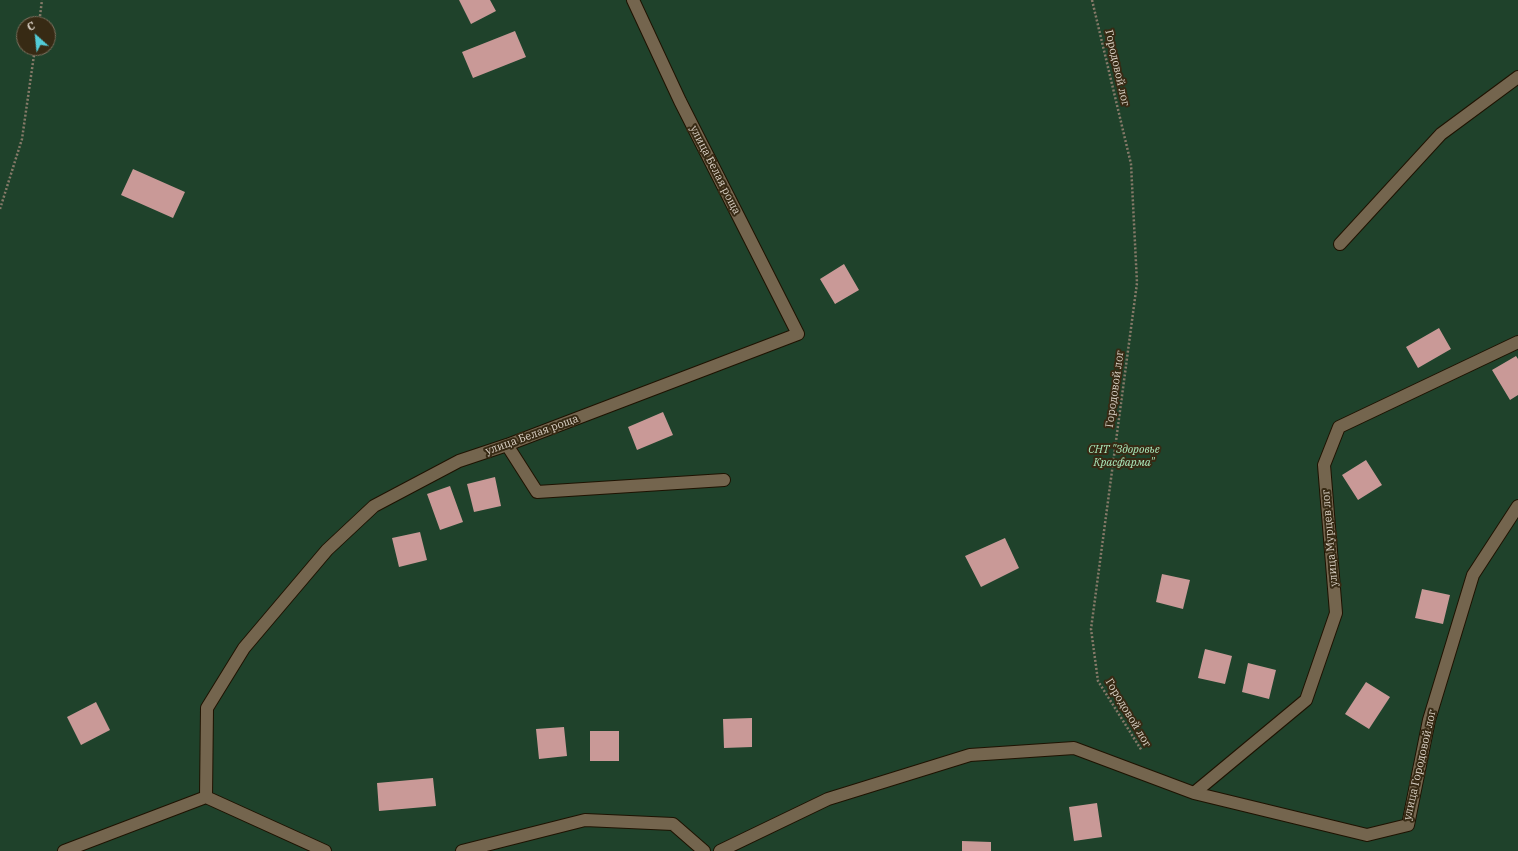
<!DOCTYPE html>
<html>
<head>
<meta charset="utf-8">
<style>
	body { margin:0 }
	#map { position:relative; width:1518px; height:851px; overflow:hidden; background:#372a14; font-family:"IBM Plex Serif",serif }
	canvas { display:block }
	.north { position:absolute; left:16px; top:16px; width:40px; height:40px; box-sizing:border-box; background:#372a14; border:1px solid #796d5b; border-radius:50%; rotate:333deg; font-size:11px; font-weight:700; line-height:16px; text-align:center; color:#dbd2c6 }
	.north::after { content:''; display:block; margin:auto; width:14px; height:18px; background:#52cbd7; clip-path:polygon(50% 0,100% 100%,50% 72%,0 100%) }
</style>
</head>
<body>
<div id="map">
<canvas width="1518" height="851"></canvas>
<div class="north">С</div>
</div>
<script>
const g = document.querySelector('canvas').getContext('2d');
g.lineJoin = 'round';
function paint(path, color) { g.fillStyle = color; g.fill(path, 'evenodd'); }
const shape = rows => new Path2D(rows.map(r => 'M' + r).join(''));
function strokePath(path, color, width, dash) { g.strokeStyle = color; g.lineWidth = width; g.lineCap = dash ? 'butt' : 'round'; g.setLineDash(dash || []); g.stroke(path); }
function write(font, color, halo, rows, align = 'center') {
  g.font = font + ' "IBM Plex Serif",serif'; g.lineWidth = 4; g.setLineDash([]); g.textBaseline = 'middle'; g.strokeStyle = halo; g.fillStyle = color; for (const [text, x, y, turn = 0] of rows) {
    g.save(); g.translate(x, y); g.rotate((+turn || 0) * Math.PI / 180); g.textAlign = isNaN(turn) ? turn : align; if (halo) g.strokeText(text, 0, 0); g.fillText(text, 0, 0); g.restore();
  }
}
paint(shape([
	[0,0,1518,0,1518,851,0,851],
	[24,24,48,24,48,48,24,48]
]), '#1f422b');
paint(shape([
	[459,0,490,0,496,11,471,24],
	[515,31,526,57,473,78,462,52],
	[133,169,185,192,173,218,121,195],
	[844,264,859,290,835,304,820,279],
	[1439,328,1451,349,1418,368,1406,347],
	[1516,356,1518,359,1518,395,1510,400,1492,370],
	[663,412,673,435,637,450,628,427],
	[1366,460,1382,485,1358,500,1342,475],
	[495,477,501,506,474,512,467,484],
	[450,486,463,522,440,530,427,494],
	[420,532,427,560,399,567,392,538],
	[1005,538,1019,568,981,587,965,556],
	[1162,574,1190,580,1183,609,1156,602],
	[1422,589,1450,595,1443,624,1415,618],
	[1205,649,1232,656,1225,684,1198,678],
	[1248,663,1276,670,1269,699,1242,692],
	[1366,682,1390,697,1369,729,1345,714],
	[96,702,110,730,81,745,67,717],
	[752,718,752,747,724,748,723,719],
	[564,727,567,756,539,759,536,729],
	[590,731,619,731,619,761,590,761],
	[433,778,436,806,379,811,377,783],
	[1097,803,1102,837,1074,841,1069,807],
	[962,841,991,842,991,851,962,851]
]), '#c99997');
const minor = shape([
	[1340,244,1441,134,1518,77],
	[507,445,537,492,724,480],
	[1194,793,1306,700,1336,613,1324,465,1339,427,1518,342],
	[64,851,206,797],
	[325,851,206,797,207,708,244,648,327,550,374,506,459,461,507,445,798,334,680,101,633,0],
	[462,851,585,820,673,824,704,851],
	[720,851,828,799,970,755,1074,748,1194,793,1367,835,1408,825,1429,720,1473,575,1518,506]
]);
strokePath(minor, '#1e1200', 14);
strokePath(shape([
	[1092,0,1131,164,1137,283,1091,629,1098,681,1142,751],
	[39,24,42,0],
	[0,209,22,139,35,48]
]), '#867a69', 2.5, [2, 2]);
strokePath(minor, '#74654e', 12);
write('11px', '#dbd2c6', '#372a14', [
	["Городовой лог",1117,68,77],
	["улица Белая роща",715,170,63],
	["Городовой лог",1115,389,-82],
	["улица Белая роща",532,435,-20],
	["улица Мурцев лог",1330,538,-95],
	["Городовой лог",1128,713,59],
	["улица Городовой лог",1420,765,-77]
]);
write('italic 11px', '#acecbf', '#372a14', [
	["СНТ \"Здоровье",1124,450],
	["Красфарма\"",1124,463]
]);
</script>
</body>
</html>
